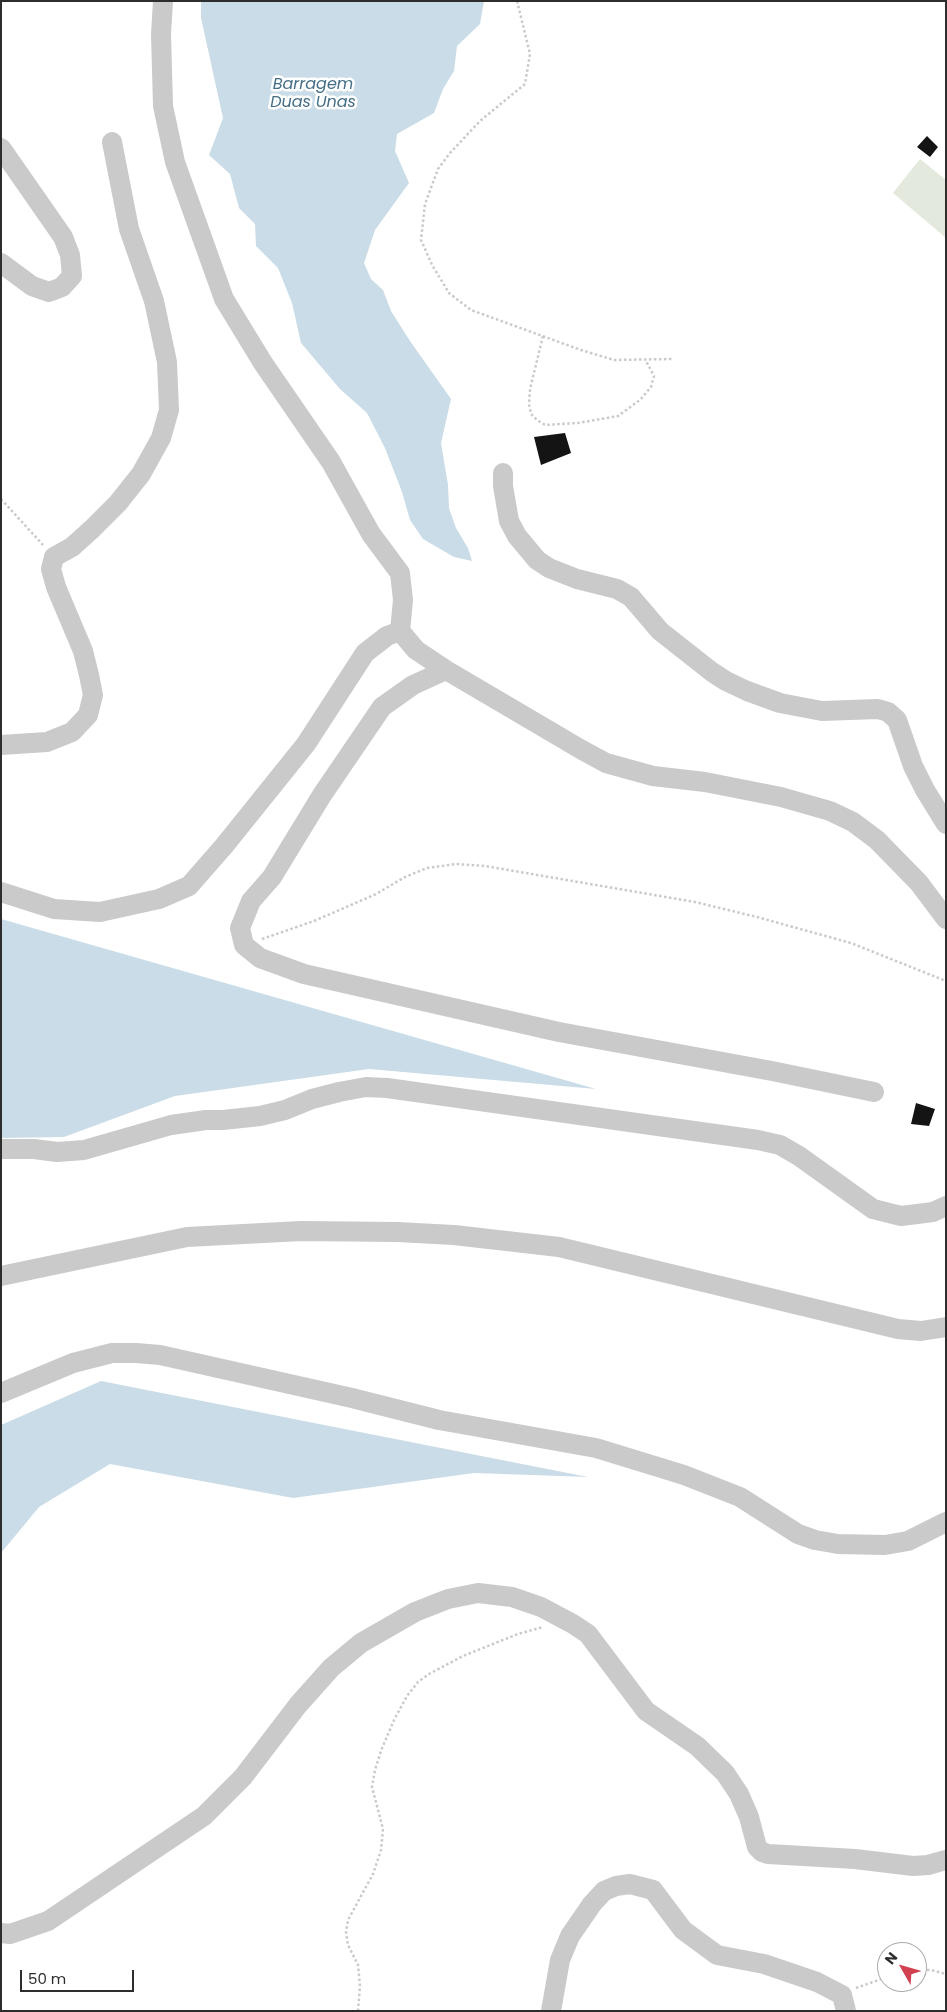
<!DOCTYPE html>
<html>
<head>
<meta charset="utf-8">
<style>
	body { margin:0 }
	#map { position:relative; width:947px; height:2012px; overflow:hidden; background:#fff; font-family:Poppins,sans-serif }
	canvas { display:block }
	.frame { position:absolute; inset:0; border:2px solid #2d2d2d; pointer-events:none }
	.north { position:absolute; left:877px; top:1942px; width:50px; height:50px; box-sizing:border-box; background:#fff; border:1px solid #ababab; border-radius:50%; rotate:308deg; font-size:14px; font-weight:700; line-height:20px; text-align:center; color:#2d2d2d }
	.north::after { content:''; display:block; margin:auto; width:18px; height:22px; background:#d2414f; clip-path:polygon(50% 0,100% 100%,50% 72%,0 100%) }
	.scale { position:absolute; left:20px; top:1970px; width:114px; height:22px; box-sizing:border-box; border:2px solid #2d2d2d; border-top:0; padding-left:6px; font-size:15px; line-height:18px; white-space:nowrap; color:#2d2d2d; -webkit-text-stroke:4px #fff; paint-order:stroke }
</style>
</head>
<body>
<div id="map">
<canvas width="947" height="2012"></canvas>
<div class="frame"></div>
<div class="north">N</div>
<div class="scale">50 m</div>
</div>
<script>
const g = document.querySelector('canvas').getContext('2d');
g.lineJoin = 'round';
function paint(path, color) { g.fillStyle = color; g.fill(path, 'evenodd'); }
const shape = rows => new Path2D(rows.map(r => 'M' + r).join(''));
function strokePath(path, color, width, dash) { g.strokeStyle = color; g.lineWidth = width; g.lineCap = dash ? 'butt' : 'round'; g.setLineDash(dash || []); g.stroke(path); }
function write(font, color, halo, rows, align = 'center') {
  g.font = font + ' Poppins,sans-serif'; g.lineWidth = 5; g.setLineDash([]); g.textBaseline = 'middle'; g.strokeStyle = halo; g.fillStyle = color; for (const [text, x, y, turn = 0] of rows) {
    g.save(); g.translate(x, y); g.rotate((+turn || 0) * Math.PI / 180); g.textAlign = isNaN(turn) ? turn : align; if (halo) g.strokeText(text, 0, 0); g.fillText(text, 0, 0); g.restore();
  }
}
paint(shape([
	[920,159,946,180,946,238,893,193]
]), '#e3e9dc');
paint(shape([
	[201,1,484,1,480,24,457,46,454,71,443,89,434,113,397,134,395,151,409,183,375,230,364,263,371,279,383,290,391,311,410,341,451,399,441,443,448,485,449,508,456,528,468,548,472,561,454,557,423,539,410,520,402,492,385,448,367,413,340,389,301,343,292,303,278,268,256,246,255,224,239,208,230,174,209,155,223,118,201,18],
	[1,919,596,1089,369,1069,175,1096,64,1137,1,1138],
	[101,1381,588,1477,474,1473,293,1498,110,1464,39,1507,1,1553,1,1425]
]), '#cadce7');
paint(shape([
	[927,136,938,147,930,157,917,147],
	[565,433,571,453,541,465,534,437],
	[916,1103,935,1109,929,1126,911,1124]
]), '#141414');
strokePath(shape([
	[517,1,530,54,525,84,480,121,450,153,438,169,425,204,421,240,432,265,449,293,471,310,581,350,614,360,673,359],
	[543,336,530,389,529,404,531,414,537,420,545,425,578,423,618,416,640,400,651,387,654,376,646,361],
	[1,499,43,545],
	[262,939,314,921,376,894,405,877,427,868,456,864,485,866,695,902,757,917,851,943,946,981],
	[917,1970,931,1970,946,1974],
	[856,1988,887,1977],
	[358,2011,360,1986,358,1965,348,1945,346,1932,348,1920,373,1874,381,1850,383,1829,372,1787,375,1770,382,1748,395,1718,407,1696,418,1682,429,1674,463,1656,518,1634,543,1627]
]), '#cacaca', 2.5, [2.5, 2.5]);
strokePath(shape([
	[163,1,161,34,163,106,175,162,224,299,263,363,331,462,371,534,400,573,403,600,400,631],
	[1,148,63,237,70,255,72,276,62,287,49,292,32,286,1,263],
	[503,473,503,486,509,521,517,536,537,560,549,568,577,579,617,589,631,597,660,631,712,672,726,681,747,691,780,703,822,711,878,709,888,712,897,720,913,766,925,790,946,824],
	[446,670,413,685,382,707,322,795,272,877,251,901,240,928,244,945,260,958,304,974,559,1032,772,1071,874,1092],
	[1,745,47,742,72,732,88,715,93,695,89,675,83,651,56,587,51,569,54,557,72,547,92,529,118,503,141,474,161,438,169,410,167,362,154,301,129,229,112,142],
	[1,892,54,909,100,912,159,899,189,886,224,846,306,744,365,653,387,636,400,631,416,650,446,670,582,750,606,763,653,776,705,782,781,797,830,811,853,822,877,840,919,883,946,919],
	[1,1149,34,1149,57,1152,84,1150,171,1125,206,1120,223,1120,260,1116,285,1110,312,1099,339,1092,366,1087,387,1088,758,1140,780,1145,799,1156,873,1209,901,1216,933,1212,946,1206],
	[1,1276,187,1237,301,1231,397,1232,454,1235,559,1247,898,1329,921,1331,946,1327],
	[1,1393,73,1363,112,1353,136,1353,160,1355,352,1398,439,1420,596,1448,684,1475,740,1497,798,1534,815,1540,838,1544,885,1545,908,1541,946,1522],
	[1,1933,10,1934,48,1921,204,1816,243,1777,298,1705,331,1668,361,1643,415,1612,448,1599,478,1593,512,1597,541,1607,573,1624,588,1634,646,1711,697,1746,725,1773,739,1794,749,1817,757,1847,762,1852,768,1854,855,1859,913,1866,928,1865,946,1860],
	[551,2011,560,1960,570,1936,592,1904,604,1891,616,1886,630,1884,653,1890,683,1930,717,1955,764,1964,817,1982,842,1995,846,2011]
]), '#cacaca', 20);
write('italic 16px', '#446e86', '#fff', [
	["Barragem",313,85],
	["Duas Unas",313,103]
]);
</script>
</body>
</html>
